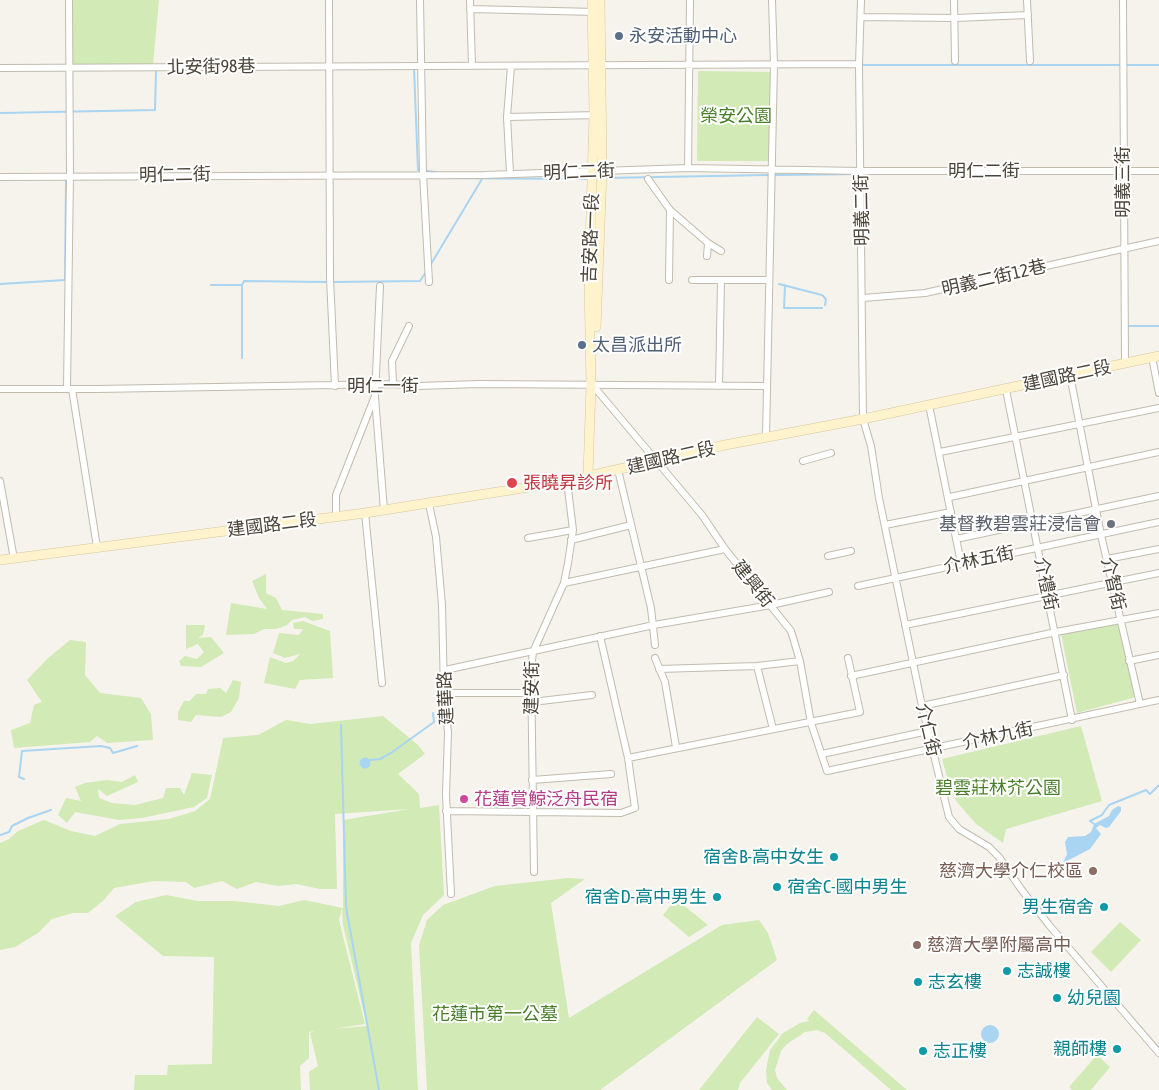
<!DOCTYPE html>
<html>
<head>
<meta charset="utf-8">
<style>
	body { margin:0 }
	canvas { display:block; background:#f6f3ec }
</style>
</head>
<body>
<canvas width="1159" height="1090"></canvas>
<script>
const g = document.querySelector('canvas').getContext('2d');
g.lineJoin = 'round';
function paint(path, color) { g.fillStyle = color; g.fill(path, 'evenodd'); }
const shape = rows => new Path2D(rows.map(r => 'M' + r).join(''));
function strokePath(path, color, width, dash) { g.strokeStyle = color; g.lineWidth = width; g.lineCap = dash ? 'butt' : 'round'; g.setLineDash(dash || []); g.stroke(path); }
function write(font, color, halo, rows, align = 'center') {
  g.font = font + ' "Asap Condensed","Noto Sans TC",sans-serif'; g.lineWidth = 4; g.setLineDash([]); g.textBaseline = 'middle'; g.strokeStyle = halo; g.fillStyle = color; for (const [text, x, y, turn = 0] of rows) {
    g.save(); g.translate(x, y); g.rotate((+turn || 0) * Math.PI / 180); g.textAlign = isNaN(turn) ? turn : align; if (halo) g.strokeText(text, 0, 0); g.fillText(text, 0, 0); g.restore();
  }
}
paint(shape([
	[69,0,159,0,153,65,69,64],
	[698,71,775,72,773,161,697,161],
	[266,574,266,593,276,598,282,610,323,614,323,619,312,621,305,617,292,620,287,625,277,629,264,629,254,634,226,635,231,603,267,609,259,598,252,581],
	[303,621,330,631,333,678,300,680,295,689,264,683,270,657,286,663,293,661,300,654,285,658,273,653,279,633,299,635,303,629,294,629,293,623],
	[1119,623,1136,697,1077,713,1061,634],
	[186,625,205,625,203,635,198,638,211,637,224,653,201,667,181,666,179,661,185,656,197,659,204,652,198,644,186,649],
	[70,640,86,642,85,675,100,693,141,698,151,714,153,740,107,743,97,736,90,742,14,748,11,730,30,723,34,705,42,702,27,680,47,659],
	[233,680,241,682,239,698,231,712,221,717,196,715,191,722,178,720,178,712,184,701,190,701,196,694,206,694,208,689,220,688,226,693],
	[383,716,418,745,425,754,398,774,419,794,420,808,439,805,444,895,423,915,411,943,418,1090,310,1090,309,1072,318,1066,310,1033,314,1031,309,1032,309,1058,300,1066,301,1090,134,1090,135,1075,167,1075,168,1065,212,1064,214,957,163,956,115,916,136,902,166,895,198,901,234,901,279,906,304,900,343,908,343,820,410,809,335,814,337,889,320,889,296,884,278,886,256,882,237,889,222,881,194,888,186,882,154,881,114,888,104,900,88,913,73,913,52,919,38,933,15,947,0,950,0,843,9,839,18,831,44,820,71,831,95,836,120,824,169,819,195,811,210,799,223,738,258,735,286,720,311,724],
	[342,908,343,925,367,1026,333,1029,365,1024,339,920],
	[1081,726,1102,801,1006,829,1003,843,976,824,957,802,951,791,942,759],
	[192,773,212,775,207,798,194,807,142,818,119,820,75,812,67,823,58,815,66,798,81,801,75,787,85,783,107,780,122,782,135,775,138,782,107,796,98,789,99,798,112,803,135,805,163,798,166,788,180,788,184,795],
	[568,878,585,879,551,903,569,1018,722,925,759,920,768,933,777,960,600,1090,427,1090,419,945,427,920,443,905,495,886],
	[676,899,708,925,689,937,663,915],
	[1120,922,1141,940,1111,972,1091,952],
	[814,1010,907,1090,891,1090,825,1033,817,1030,805,1032,787,1044,781,1051,775,1070,777,1078,787,1090,772,1090,767,1083,766,1070,770,1050,783,1033,800,1023,809,1021,807,1019],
	[757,1017,779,1034,740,1083,738,1090,699,1090],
	[1097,1055,1110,1067,1091,1090,1072,1090,1069,1087]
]), '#d2eab5');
paint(shape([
	'359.5 763a5.5 5.5 0 1 1 11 0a5.5 5.5 0 1 1-11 0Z',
	[1118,806,1121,807,1121,811,1109,827,1106,828,1100,825,1096,828,1101,834,1090,849,1063,863,1067,854,1065,842,1068,837,1085,836,1091,832,1094,824,1109,816,1112,810],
	'981 1034a9 9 0 1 1 18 0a9 9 0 1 1-18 0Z'
]), '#a9d4f2');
strokePath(shape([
	[861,65,1159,65],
	[414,68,418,170,421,170],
	[0,113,155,110,156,70],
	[426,171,436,172],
	[774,175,867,174],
	[424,178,589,179],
	[604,178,769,175],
	[431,264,482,179],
	[333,282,420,281,426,272],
	[0,284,65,280,66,180],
	[779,284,822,295,826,299,825,305],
	[211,285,242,285,244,281,328,282],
	[242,285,242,358],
	[785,285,784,308,822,308],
	[1127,326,1159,326],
	[341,725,346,907,379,1090],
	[370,760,380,759,391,753,434,722,433,713],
	[24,779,19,777,22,751,101,746,110,748,113,753,137,746],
	[1094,824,1090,821,1102,815,1109,805,1146,790,1150,794,1159,785],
	[0,835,9,832,12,826,28,818,51,810]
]), '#a9d4f2', 2);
const street = shape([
	[329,0,330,278,335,386],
	[420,0,423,174,429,282],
	[470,0,472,66],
	[861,0,859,64,863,419,871,446,879,498,922,706,949,817,959,829,989,847,999,857,1021,889,1049,925,1159,1053],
	[954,0,955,61],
	[1027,0,1030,61],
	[1123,0,1125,364],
	[470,9,596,12],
	[862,17,955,18,1028,15],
	[0,68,859,64],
	[507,117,598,115],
	[688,168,690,0],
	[510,173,507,117,511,66],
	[0,177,484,175,688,168,861,171,1159,171],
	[648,179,670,210,708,243,721,251],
	[707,256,708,243],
	[669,280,670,210],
	[692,280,769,280],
	[863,298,925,293,1159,241],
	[1152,357,1159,393],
	[1070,375,1101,535,1140,704],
	[393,384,392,361,409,326],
	[719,386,721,280],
	[67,388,70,176,69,0],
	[595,388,702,515,725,549,791,631,800,661,811,723,827,771,1159,700],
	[0,389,97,389,393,384,418,386,479,384,766,386],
	[72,389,97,547],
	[1006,390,1072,720],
	[375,397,384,510],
	[929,405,961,563],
	[766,436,774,64,772,0],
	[940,452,1159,408],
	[803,461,831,453],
	[618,470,651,608,655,645],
	[0,481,14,559],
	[950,497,1159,452],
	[429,504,436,537,442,605,444,693,448,732,446,795,451,894],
	[365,513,382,683],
	[336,517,336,495,375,396,380,286],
	[885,525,951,512],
	[528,538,573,530],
	[956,539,1159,496],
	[571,540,631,525],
	[828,556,851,551],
	[1107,559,1159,549],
	[564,583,725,549],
	[858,586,1159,522],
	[905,625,1159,573],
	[655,658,665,682,676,747],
	[1129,661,1159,655],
	[757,666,773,729],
	[659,669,757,666,800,661],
	[445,670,654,625,771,605,829,592],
	[851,676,1056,632,1159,613],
	[444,693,532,693],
	[532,702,592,695],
	[922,706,1064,675],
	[822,754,928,731],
	[628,758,860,712,848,658],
	[532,780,611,774],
	[446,811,621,813,635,808,628,758,600,636],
	[534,872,531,669,533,652,564,583,568,563,573,530,567,481]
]);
const secondary = shape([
	[596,327,602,171,600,0],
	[588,475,591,386,589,281,594,114,592,0],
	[0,560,365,513,567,481,725,445,863,419,1159,356]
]);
strokePath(street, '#c2bbae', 8);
strokePath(secondary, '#d6c79b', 10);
strokePath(street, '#fff', 6);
strokePath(secondary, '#fff3cd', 9);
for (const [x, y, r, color] of [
	[619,36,5,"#5c6f8a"],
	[582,345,5,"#5c6f8a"],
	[512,483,6,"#e0444e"],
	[1111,524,5,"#6b7280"],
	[464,799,5,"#d1479c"],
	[834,857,5,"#0f9aa8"],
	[1093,871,5,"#8d6e63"],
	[777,887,5,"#0f9aa8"],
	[717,897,5,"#0f9aa8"],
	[1104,907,5,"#0f9aa8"],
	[917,945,5,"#8d6e63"],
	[1007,971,5,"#0f9aa8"],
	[918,982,5,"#0f9aa8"],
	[1057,998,5,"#0f9aa8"],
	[1117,1049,5,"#0f9aa8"],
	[923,1051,5,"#0f9aa8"]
]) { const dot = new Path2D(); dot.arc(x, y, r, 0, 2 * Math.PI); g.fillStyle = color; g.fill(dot); strokePath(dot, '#fff', 2); }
write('18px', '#4e5e75', '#fff', [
	["永安活動中心",629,36],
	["太昌派出所",592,345]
], 'left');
write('18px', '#4b4439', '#fff', [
	["北安街98巷",211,67,-1],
	["明仁二街",984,171],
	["明仁二街",579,172,-2],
	["明仁二街",175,175,-1],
	["明義三街",1123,182,-90],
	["明義二街",862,210,-91],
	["吉安路一段",591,238,-88],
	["明義二街12巷",994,278,-13],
	["建國路二段",1067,376,-12],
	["明仁一街",383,386],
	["建國路二段",671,458,-13],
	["建國路二段",272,525,-7],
	["介林五街",979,560,-12],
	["建興街",753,584,51],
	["介禮街",1046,584,78],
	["介智街",1113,584,77],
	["建安街",532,688,-89],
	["建華路",446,698,-93],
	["介仁街",928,730,77],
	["介林九街",998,736,-12]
]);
write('18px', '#4a7f2a', '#fff', [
	["榮安公園",736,116],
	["碧雲莊林芥公園",998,788],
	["花蓮市第一公墓",495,1014]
]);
write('18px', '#be3a42', '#fff', [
	["張曉昇診所",523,483]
], 'left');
write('18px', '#5b616d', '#fff', [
	["基督教碧雲莊浸信會",1101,524]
], 'right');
write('18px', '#b23c85', '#fff', [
	["花蓮賞鯨泛舟民宿",474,799]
], 'left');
write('18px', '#0d838f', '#fff', [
	["宿舍B-高中女生",824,857,"right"],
	["宿舍C-國中男生",787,887],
	["宿舍D-高中男生",707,897,"right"],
	["男生宿舍",1094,907,"right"],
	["志誠樓",1017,971],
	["志玄樓",928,982],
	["幼兒園",1067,998],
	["親師樓",1107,1049,"right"],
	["志正樓",933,1051]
], 'left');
write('18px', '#785e54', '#fff', [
	["慈濟大學介仁校區",1083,871],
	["慈濟大學附屬高中",927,945,"left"]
], 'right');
</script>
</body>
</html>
